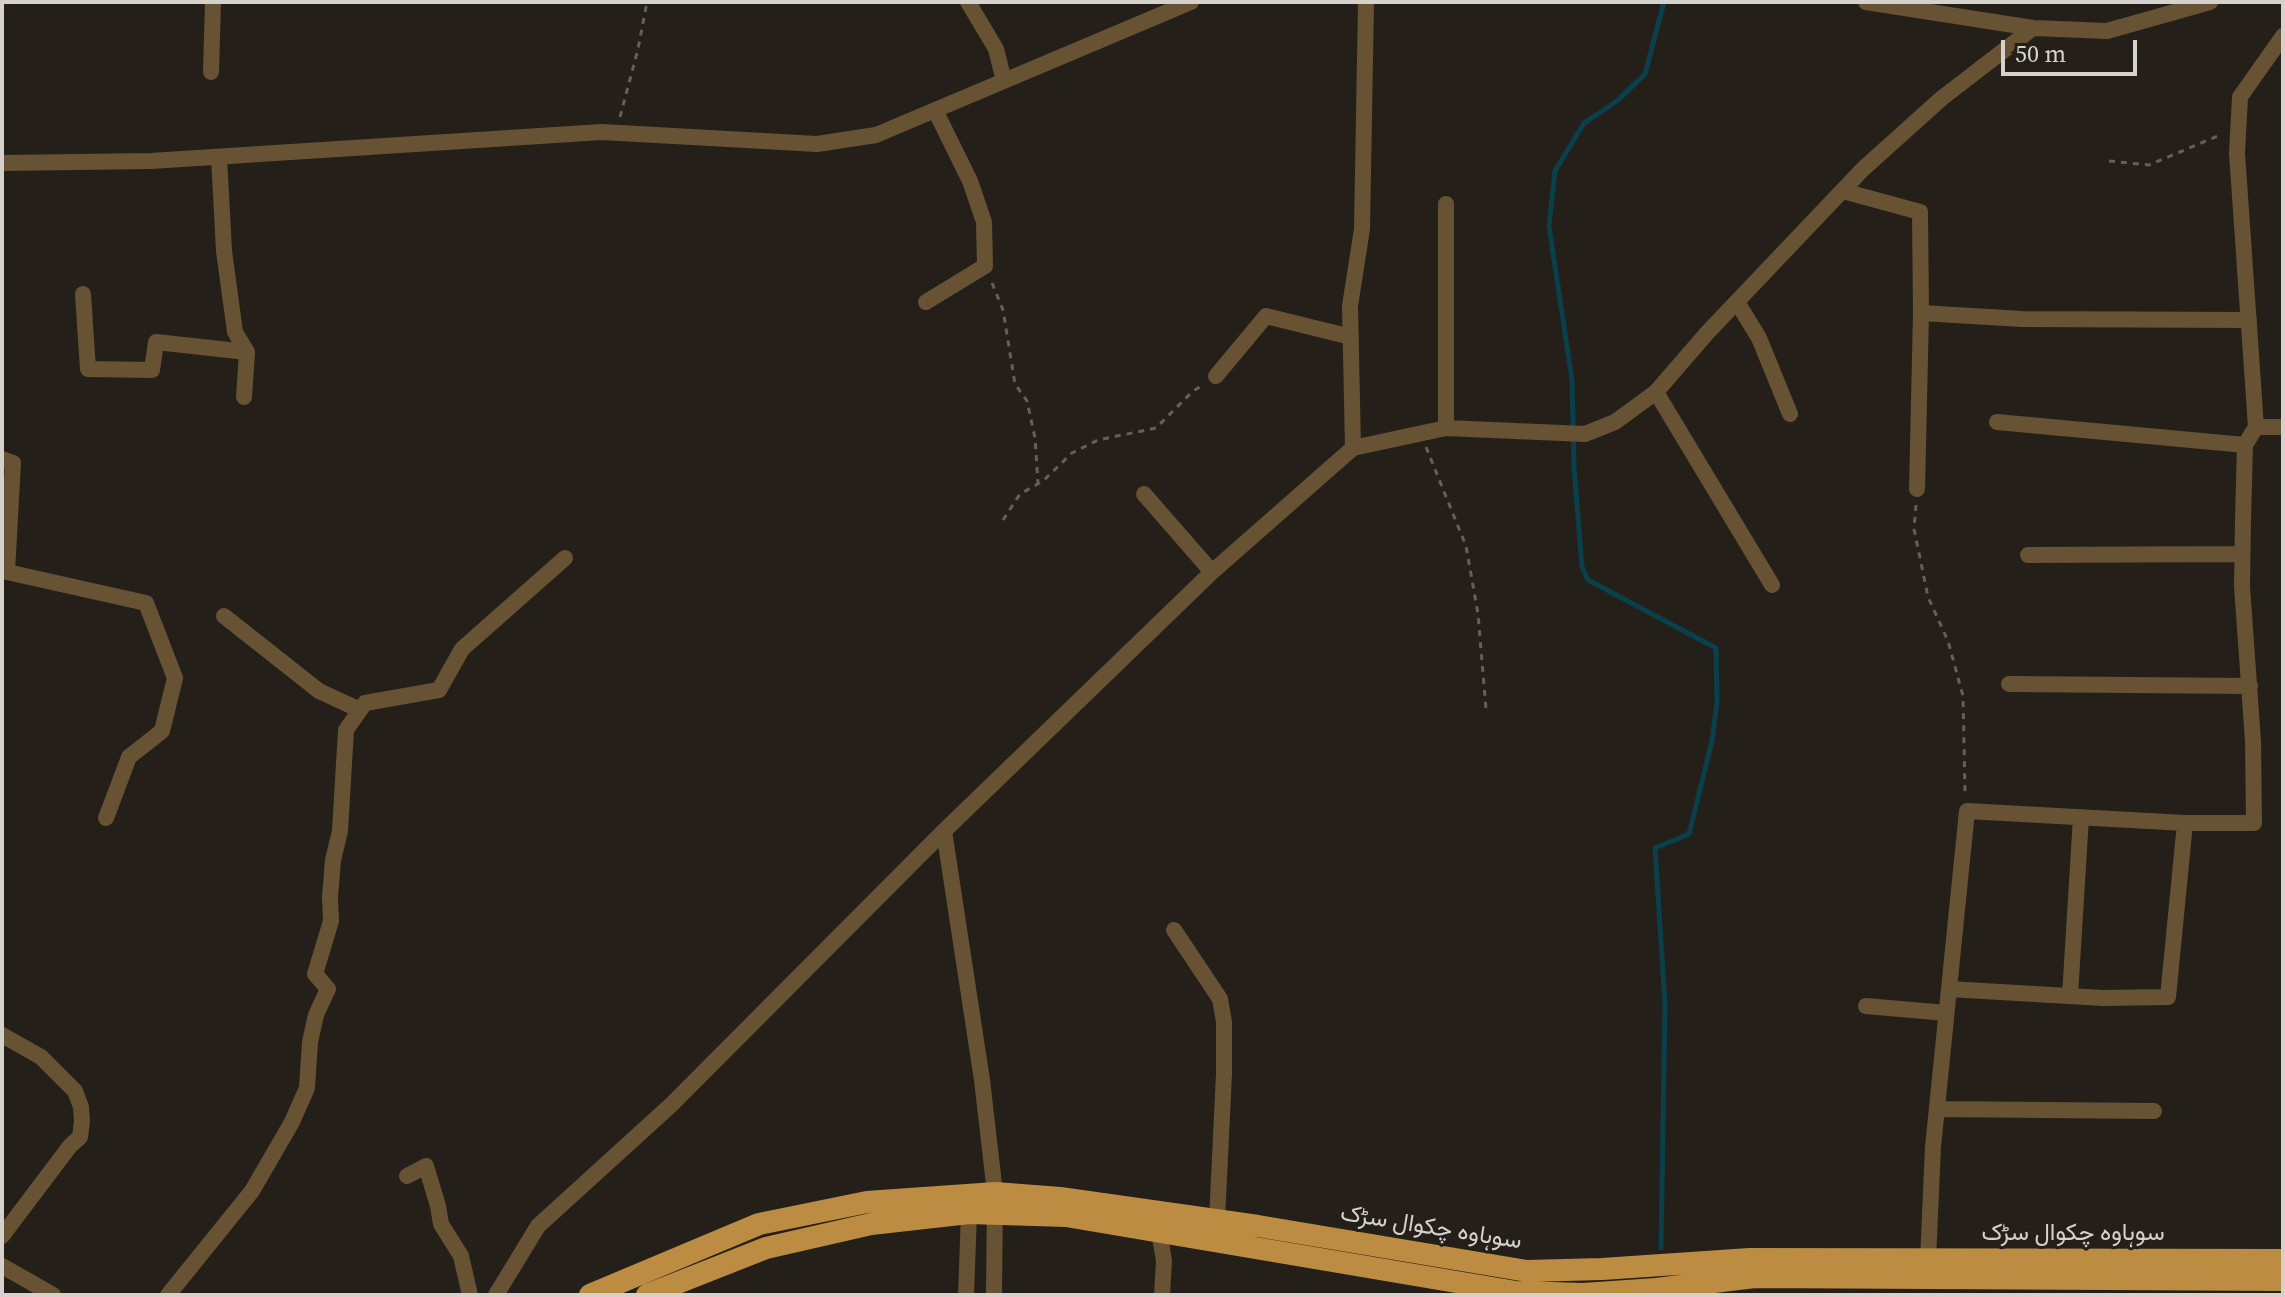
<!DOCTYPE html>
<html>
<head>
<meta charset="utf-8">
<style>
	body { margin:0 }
	#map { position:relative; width:2285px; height:1297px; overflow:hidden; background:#242019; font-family:"Source Serif 4",serif }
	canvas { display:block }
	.frame { position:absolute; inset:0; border:4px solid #d5d2cd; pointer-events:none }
	.scale { position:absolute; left:2001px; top:40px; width:136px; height:36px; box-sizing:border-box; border:4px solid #d5d2cd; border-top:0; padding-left:10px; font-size:24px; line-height:28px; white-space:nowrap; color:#d5d2cd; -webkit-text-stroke:6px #242019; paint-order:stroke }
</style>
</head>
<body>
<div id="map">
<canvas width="2285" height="1297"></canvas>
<div class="frame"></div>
<div class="scale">50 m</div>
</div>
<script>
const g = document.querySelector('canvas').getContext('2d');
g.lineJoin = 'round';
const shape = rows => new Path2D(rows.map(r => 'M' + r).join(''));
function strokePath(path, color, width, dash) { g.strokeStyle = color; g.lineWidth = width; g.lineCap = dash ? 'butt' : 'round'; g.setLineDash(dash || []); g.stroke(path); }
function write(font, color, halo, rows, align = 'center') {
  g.font = font + ' "Source Serif 4",Vazirmatn,serif'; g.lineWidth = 6; g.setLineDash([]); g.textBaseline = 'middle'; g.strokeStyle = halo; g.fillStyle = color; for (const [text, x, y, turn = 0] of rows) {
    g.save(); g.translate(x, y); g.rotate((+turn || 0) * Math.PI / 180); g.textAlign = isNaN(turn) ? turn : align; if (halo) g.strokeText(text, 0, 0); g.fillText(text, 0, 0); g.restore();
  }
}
strokePath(shape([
	[1661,1248,1665,1004,1655,848,1689,834,1712,741,1717,702,1716,648,1588,580,1582,567,1574,467,1572,380,1549,226,1555,171,1584,123,1617,101,1645,74,1664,2]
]), '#09404c', 5);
strokePath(shape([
	[620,117,638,49,647,2],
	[2109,161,2149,165,2220,135],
	[992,283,1003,310,1015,384,1027,401,1035,438,1038,483],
	[1426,447,1466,546,1478,614,1486,709],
	[1916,505,1914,529,1928,597,1948,641,1963,696,1965,793],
	[1003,520,1020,494,1043,481,1072,453,1098,440,1156,428,1193,391,1203,385]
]), '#636059', 3, [6, 6]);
strokePath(shape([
	[968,2,996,49,1004,81],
	[1866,2,2033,28,2107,31,2210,2],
	[2283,36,2240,97,2237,153,2256,427,2283,427],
	[211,72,213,2],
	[219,157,224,251,235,332,247,352,244,397],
	[2,163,151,161,602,132,817,144,876,135,1191,2],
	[1843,191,1920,212,1921,313,1917,489],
	[83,294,88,369,152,370,156,342,247,352],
	[926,302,985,266,984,222,970,181,935,110],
	[1737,302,1759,338,1790,414],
	[1921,313,2022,319,2249,320],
	[1216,376,1266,316,1351,337],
	[1656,392,1772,585],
	[1997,422,2245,445],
	[1446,428,1446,204],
	[1353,448,1350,306,1362,229,1366,2],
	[2,459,13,463,7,572,146,603,175,678,162,731,129,757,106,818],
	[1144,494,1212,572],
	[2028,555,2242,554],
	[224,616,319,691,360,710],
	[2009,684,2250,686],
	[944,831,982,1080,995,1193,994,1295],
	[1174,930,1220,999,1224,1022,1224,1074,1217,1220],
	[1949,989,2103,998,2168,997,2185,823,2254,823,2253,741,2242,586,2243,520,2245,445,2256,427],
	[2070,996,2081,817],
	[1866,1006,1946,1013],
	[2,1035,41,1057,75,1091,81,1107,82,1121,80,1137,70,1146,2,1236],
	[1937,1109,2154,1111],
	[407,1176,426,1166,438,1206,441,1224,461,1256,470,1295],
	[1159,1231,1164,1261,1162,1295],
	[1928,1260,1933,1147,1967,811,2185,823],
	[2,1266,53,1295],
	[168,1295,252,1191,292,1122,307,1088,310,1042,316,1015,328,989,315,974,331,921,330,897,333,860,340,831,346,730,365,703,439,690,462,649,565,558],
	[496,1295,538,1226,671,1105,944,831,1212,572,1353,448,1446,428,1585,434,1615,422,1656,392,1707,333,1863,169,1942,98,2033,28],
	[966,1295,969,1213]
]), '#675234', 16);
strokePath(shape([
	[590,1295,759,1224,867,1202,995,1193,1060,1198,1258,1226,1527,1271,1602,1269,1750,1259,2283,1260],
	[647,1295,766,1248,871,1224,969,1213,1066,1216,1516,1292,1583,1294,1656,1289,1755,1277,2283,1280]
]), '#bc8c42', 22);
write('24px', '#d5d2cd', '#242019', [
	["سوہاوہ چکوال سڑک",1431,1228,9],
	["سوہاوہ چکوال سڑک",2073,1234]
]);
</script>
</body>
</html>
